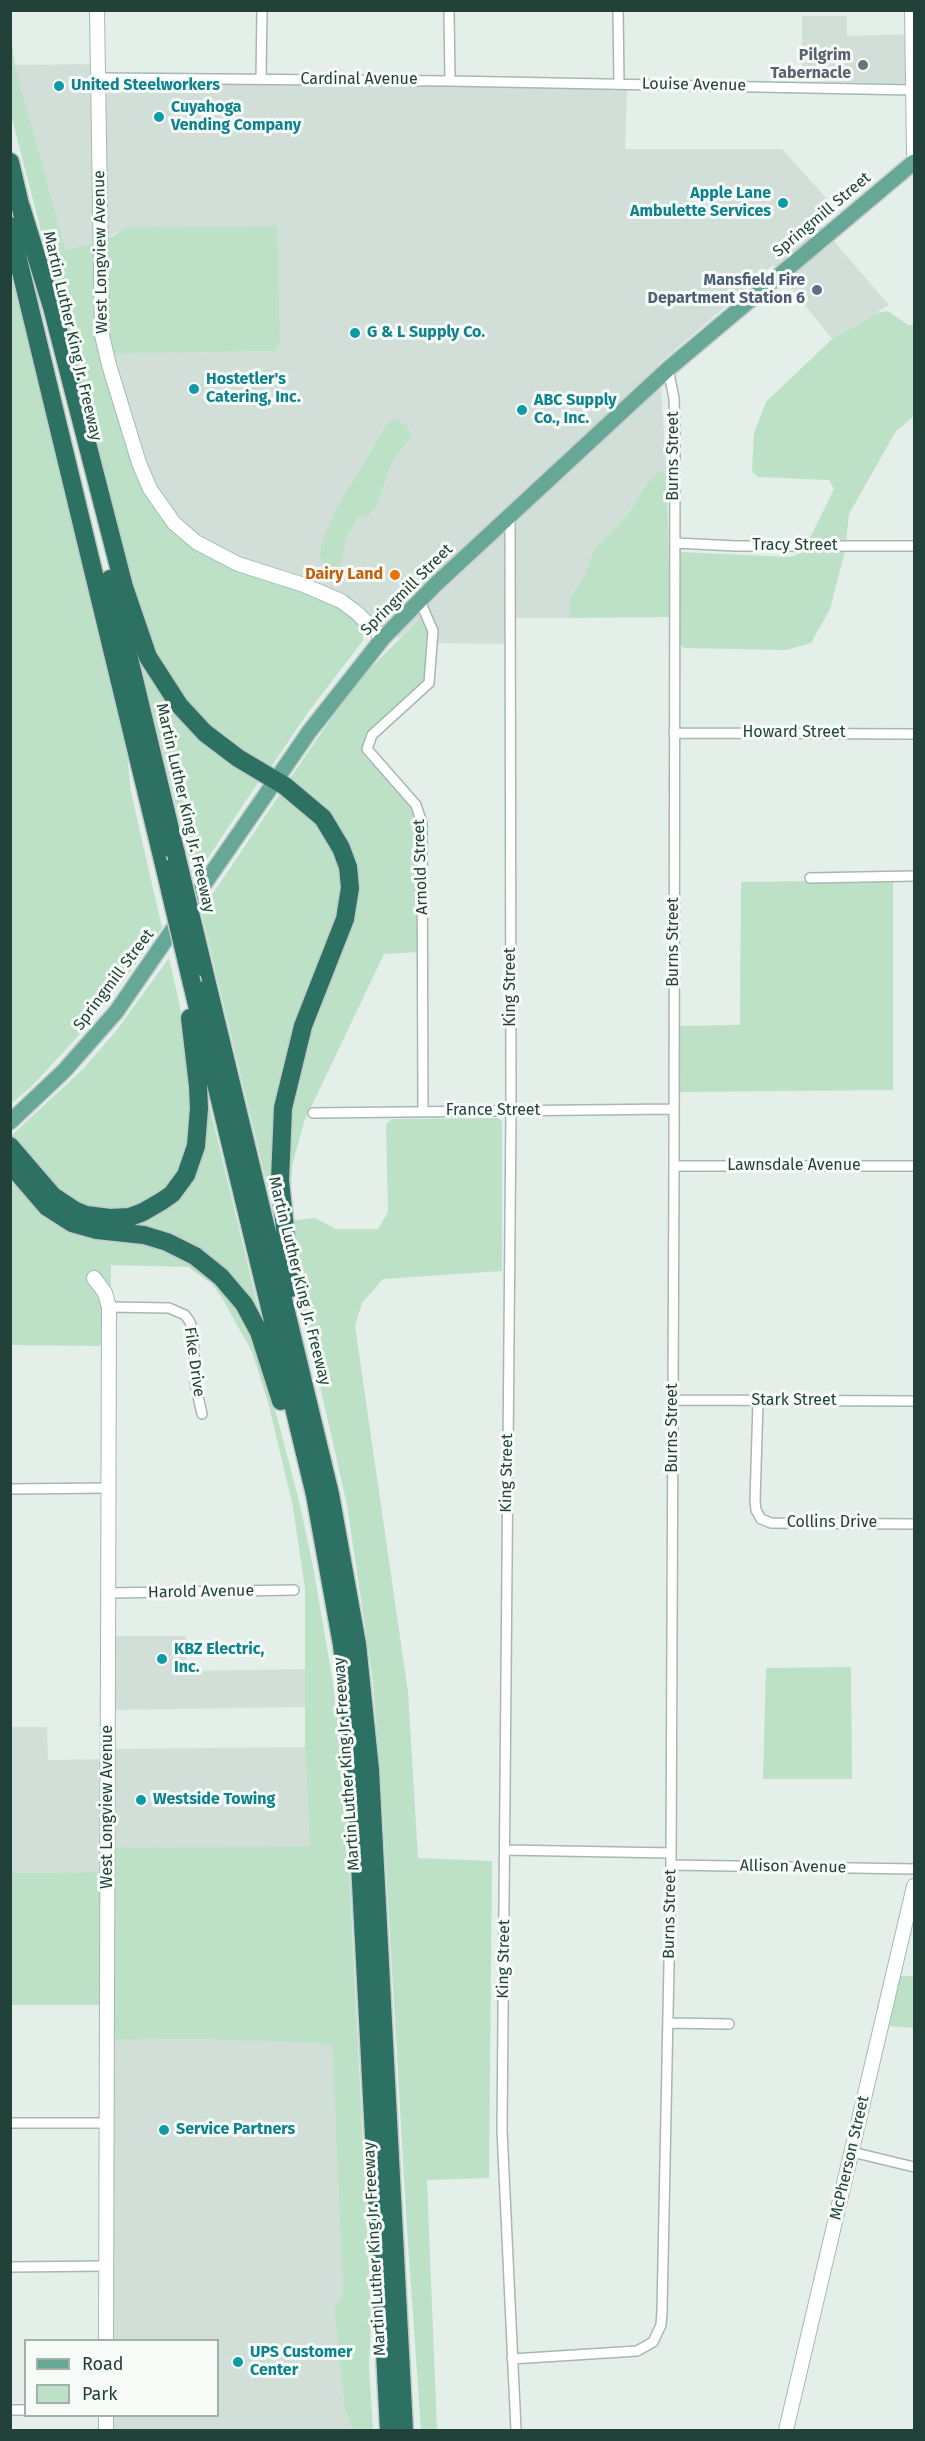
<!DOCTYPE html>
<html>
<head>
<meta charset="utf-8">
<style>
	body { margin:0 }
	#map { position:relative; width:925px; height:2441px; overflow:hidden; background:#e4efea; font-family:"Fira Sans",sans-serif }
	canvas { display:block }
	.frame { position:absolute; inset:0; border:12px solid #224239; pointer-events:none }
	.legend { position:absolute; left:24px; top:2339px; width:195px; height:78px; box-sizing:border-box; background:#f6fbf8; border:2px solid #a1b1ac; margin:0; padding:8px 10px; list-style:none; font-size:18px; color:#224239 }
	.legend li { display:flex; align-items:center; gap:12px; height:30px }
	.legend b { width:30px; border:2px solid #a1b1ac }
</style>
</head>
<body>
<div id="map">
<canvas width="925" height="2441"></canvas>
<div class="frame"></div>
<ul class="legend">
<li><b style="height:8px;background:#66a796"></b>Road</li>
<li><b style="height:16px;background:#bce1c6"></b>Park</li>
</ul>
</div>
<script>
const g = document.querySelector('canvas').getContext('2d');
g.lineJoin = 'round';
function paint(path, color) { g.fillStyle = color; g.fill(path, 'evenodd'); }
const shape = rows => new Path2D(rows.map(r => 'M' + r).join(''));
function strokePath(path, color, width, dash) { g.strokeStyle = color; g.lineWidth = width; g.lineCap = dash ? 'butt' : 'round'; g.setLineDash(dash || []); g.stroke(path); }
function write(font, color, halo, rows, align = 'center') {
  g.font = font + ' "Fira Sans",sans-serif'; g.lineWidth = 6; g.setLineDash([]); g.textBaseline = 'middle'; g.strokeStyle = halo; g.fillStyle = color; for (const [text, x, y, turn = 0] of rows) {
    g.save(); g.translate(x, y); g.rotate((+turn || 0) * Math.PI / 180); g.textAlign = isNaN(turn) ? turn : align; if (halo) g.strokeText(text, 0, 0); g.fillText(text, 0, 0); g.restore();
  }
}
paint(shape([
	[802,16,847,16,847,36,914,34,907,84,802,81],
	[92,64,93,83,193,82,627,87,625,149,782,149,837,210,819,224,889,305,832,339,773,265,659,364,667,476,659,472,648,482,629,513,593,550,585,575,570,598,569,618,505,618,504,644,431,643,419,619,399,638,349,601,232,555,198,535,174,512,154,483,112,354,275,351,117,232,106,240,66,250,15,65],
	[387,423,412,438,393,461,375,510,369,515,359,517,346,538,341,557,351,483],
	[109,1636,186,1636,187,1671,305,1669,306,1707,109,1710],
	[10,1727,47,1727,48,1760,108,1759,109,1749,305,1747,310,1846,103,1847,102,1872,11,1873],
	[197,2039,332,2044,343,2293,334,2308,345,2412,352,2427,357,2430,111,2430,111,2416,218,2416,218,2340,111,2340,111,2040]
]), '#d2dfd9');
paint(shape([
	[10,28,15,65,66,250,94,243,96,327,129,453,144,493,157,513,172,530,205,556,245,574,319,597,352,616,363,632,363,640,358,647,309,711,269,770,211,730,165,674,145,632,11,115],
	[277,226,280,343,275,351,112,354,108,323,106,240,126,228],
	[11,270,127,756,131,792,162,928,110,999,81,1033,33,1085,11,1104],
	[888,311,908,325,914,325,914,416,896,431,849,514,845,551,830,609,811,643,786,650,684,648,679,643,680,552,791,557,803,552,834,489,829,480,758,477,752,471,754,433,766,402,831,340,876,313],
	[396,419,407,426,412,437,393,461,375,510,369,515,359,517,346,538,341,564,338,567,326,566,320,557,321,544,336,509,387,423],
	[659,471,667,476,670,617,569,618,570,598,585,575,593,550,629,513,648,482],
	[419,619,426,621,430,633,426,684,370,730,363,745,364,755,412,807,418,825,419,952,384,954,304,1122,292,1166,291,1191,293,1217,296,1220,315,1218,336,1229,378,1229,388,1212,386,1124,392,1119,498,1118,502,1121,502,1271,383,1279,362,1303,355,1326,408,1692,418,1858,492,1861,489,2178,427,2180,437,2430,421,2430,407,2229,381,1781,372,1674,347,1505,303,1311,289,1218,288,1108,356,876,289,780,337,710,367,672],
	[140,660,223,755,259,781,194,879],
	[280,794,313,817,333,843,343,877,342,912,296,1028,278,1218,275,1218,201,911],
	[893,880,893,1090,675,1092,678,1026,740,1025,741,882],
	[169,958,180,1006,192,1099,189,1151,172,1185,148,1204,118,1212,83,1208,50,1185,11,1136,83,1069,116,1031],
	[205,1088,261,1319,231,1278,120,1224,170,1204],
	[10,1177,162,1246,200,1266,243,1313,264,1367,299,1501,313,1566,333,1683,340,1741,345,1788,368,2242,371,2324,369,2366,373,2430,357,2430,352,2427,345,2412,334,2308,343,2293,332,2044,197,2039,111,2040,112,1847,310,1846,305,1747,305,1589,293,1507,269,1406,252,1352,222,1298,211,1283,188,1267,111,1265,111,1297,97,1272,91,1271,87,1277,90,1283,97,1292,104,1308,103,1346,11,1345],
	[851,1667,852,1779,763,1779,766,1668],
	[102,1872,102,2005,11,2005,10,1873],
	[899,1976,914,1976,914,2028,888,2026]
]), '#bce1c6');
const street = shape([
	[449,10,450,81],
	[618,10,619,84],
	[98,78,450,81,913,90],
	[261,79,262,10],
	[510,515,511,1111,502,2130,516,2430],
	[675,543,736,546,914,546],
	[420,601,433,631,429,683,372,735,367,749,416,805,422,823,423,1112],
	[674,733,914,734],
	[810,878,914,876],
	[313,1113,674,1109],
	[674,1166,914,1166],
	[109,1307,169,1308,185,1315,190,1322,193,1332,195,1383,202,1414],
	[673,1400,914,1401],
	[758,1402,755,1501,756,1510,761,1519,771,1523,914,1524],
	[10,1489,108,1488],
	[108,1593,294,1590],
	[505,1850,671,1853],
	[671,1865,914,1869],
	[668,2023,729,2024],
	[10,2123,107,2123],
	[852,2152,914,2167],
	[10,2267,107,2266],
	[512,2359,637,2351,653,2342,661,2325,662,2311,671,1865,674,1166,675,433,674,398,668,369],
	[10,2410,26,2410]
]);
const secondary = shape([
	[97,10,102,335,109,365,139,463,150,489,174,523,196,542,238,564,304,585,341,601,357,613,383,638],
	[912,10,914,154],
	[94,1278,105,1293,109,1307,106,2340],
	[106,2430,106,2416],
	[786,2430,914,1886]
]);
const primary = shape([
	[10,1122,64,1071,116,1012,309,732,383,638,435,585,668,369,914,162]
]);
const highway = shape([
	[10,162,23,217],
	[21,207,52,307,124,587,148,657,179,705,205,733,238,758,285,786,323,818,341,848,348,867,350,888,345,919,303,1026,283,1108,280,1180,291,1288],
	[10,226,165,869],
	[110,579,176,854],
	[203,967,330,1494,357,1644,370,1770,404,2430],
	[192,984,315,1495,342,1645,352,1731,358,1824,389,2430],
	[10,1146,53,1196,74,1210,86,1215,110,1218,130,1217,143,1212,162,1201,172,1194,186,1175,196,1146,199,1108,198,1086,190,1018],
	[10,1164,47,1207,72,1223,97,1230,144,1235,167,1242,195,1256,221,1277,244,1304,259,1332,281,1401]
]);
strokePath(street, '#a6b8b1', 12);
strokePath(secondary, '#a2bbb2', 16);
strokePath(primary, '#c1cac8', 18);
strokePath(highway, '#c1cac8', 21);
strokePath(street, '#fff', 9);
strokePath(secondary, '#fff', 14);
strokePath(primary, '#66a796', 15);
strokePath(highway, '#2c7162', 18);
const highwayBridge = shape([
	[176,854,203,967],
	[165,869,192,984]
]);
strokePath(highwayBridge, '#c1cac8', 21, []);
strokePath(highwayBridge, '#2c7162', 18);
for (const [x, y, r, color] of [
	[863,65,6,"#6b7280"],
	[59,86,6,"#0f9aa8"],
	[159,117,6,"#0f9aa8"],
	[783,203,6,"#0f9aa8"],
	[817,290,6,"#5c6f8a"],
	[355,333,6,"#0f9aa8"],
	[194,389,6,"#0f9aa8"],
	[522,410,6,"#0f9aa8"],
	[395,575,6,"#e8710a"],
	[162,1659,6,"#0f9aa8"],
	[141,1800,6,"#0f9aa8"],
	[164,2130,6,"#0f9aa8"],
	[238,2362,6,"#0f9aa8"]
]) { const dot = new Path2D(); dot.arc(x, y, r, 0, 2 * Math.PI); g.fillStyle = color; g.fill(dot); strokePath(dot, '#f6fbf8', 2); }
write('bold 16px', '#5b616d', '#f6fbf8', [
	["Pilgrim",851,56],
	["Tabernacle",851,74]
], 'right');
write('16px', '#224239', '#f6fbf8', [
	["Cardinal Avenue",359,80],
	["Louise Avenue",694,85,1],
	["Springmill Street",822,215,-40],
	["West Longview Avenue",101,252,-91],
	["Martin Luther King Jr. Freeway",72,336,77],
	["Burns Street",674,456,-90],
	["Tracy Street",795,546],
	["Springmill Street",407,590,-45],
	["Howard Street",794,733],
	["Martin Luther King Jr. Freeway",185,808,77],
	["Arnold Street",421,867,-92],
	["Burns Street",674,942,-90],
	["Springmill Street",114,980,-53],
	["King Street",511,987,-90],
	["France Street",493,1111],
	["Lawnsdale Avenue",794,1166],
	["Martin Luther King Jr. Freeway",299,1281,76],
	["Fike Drive",194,1362,82],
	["Stark Street",794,1401],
	["Burns Street",673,1428,-90],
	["King Street",507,1473,-89],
	["Collins Drive",832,1523],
	["Harold Avenue",201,1592,-1],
	["Martin Luther King Jr. Freeway",347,1764,-94],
	["West Longview Avenue",108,1807,-90],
	["Allison Avenue",793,1867,1],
	["Burns Street",670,1914,-89],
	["King Street",504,1959,-89],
	["McPherson Street",850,2158,-77],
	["Martin Luther King Jr. Freeway",375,2249,-93]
]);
write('bold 16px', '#0d838f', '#f6fbf8', [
	["United Steelworkers",71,86],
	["Cuyahoga",171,108],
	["Vending Company",171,126],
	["Apple Lane",771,194,"right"],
	["Ambulette Services",771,212,"right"],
	["G & L Supply Co.",367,333],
	["Hostetler's",206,380],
	["Catering, Inc.",206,398],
	["ABC Supply",534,401],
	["Co., Inc.",534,419],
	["KBZ Electric,",174,1650],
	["Inc.",174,1668],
	["Westside Towing",153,1800],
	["Service Partners",176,2130],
	["UPS Customer",250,2353],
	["Center",250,2371]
], 'left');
write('bold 16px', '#4e5e75', '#f6fbf8', [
	["Mansfield Fire",805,281],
	["Department Station 6",805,299]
], 'right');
write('bold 16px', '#c56008', '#f6fbf8', [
	["Dairy Land",383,575]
], 'right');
</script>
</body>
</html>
